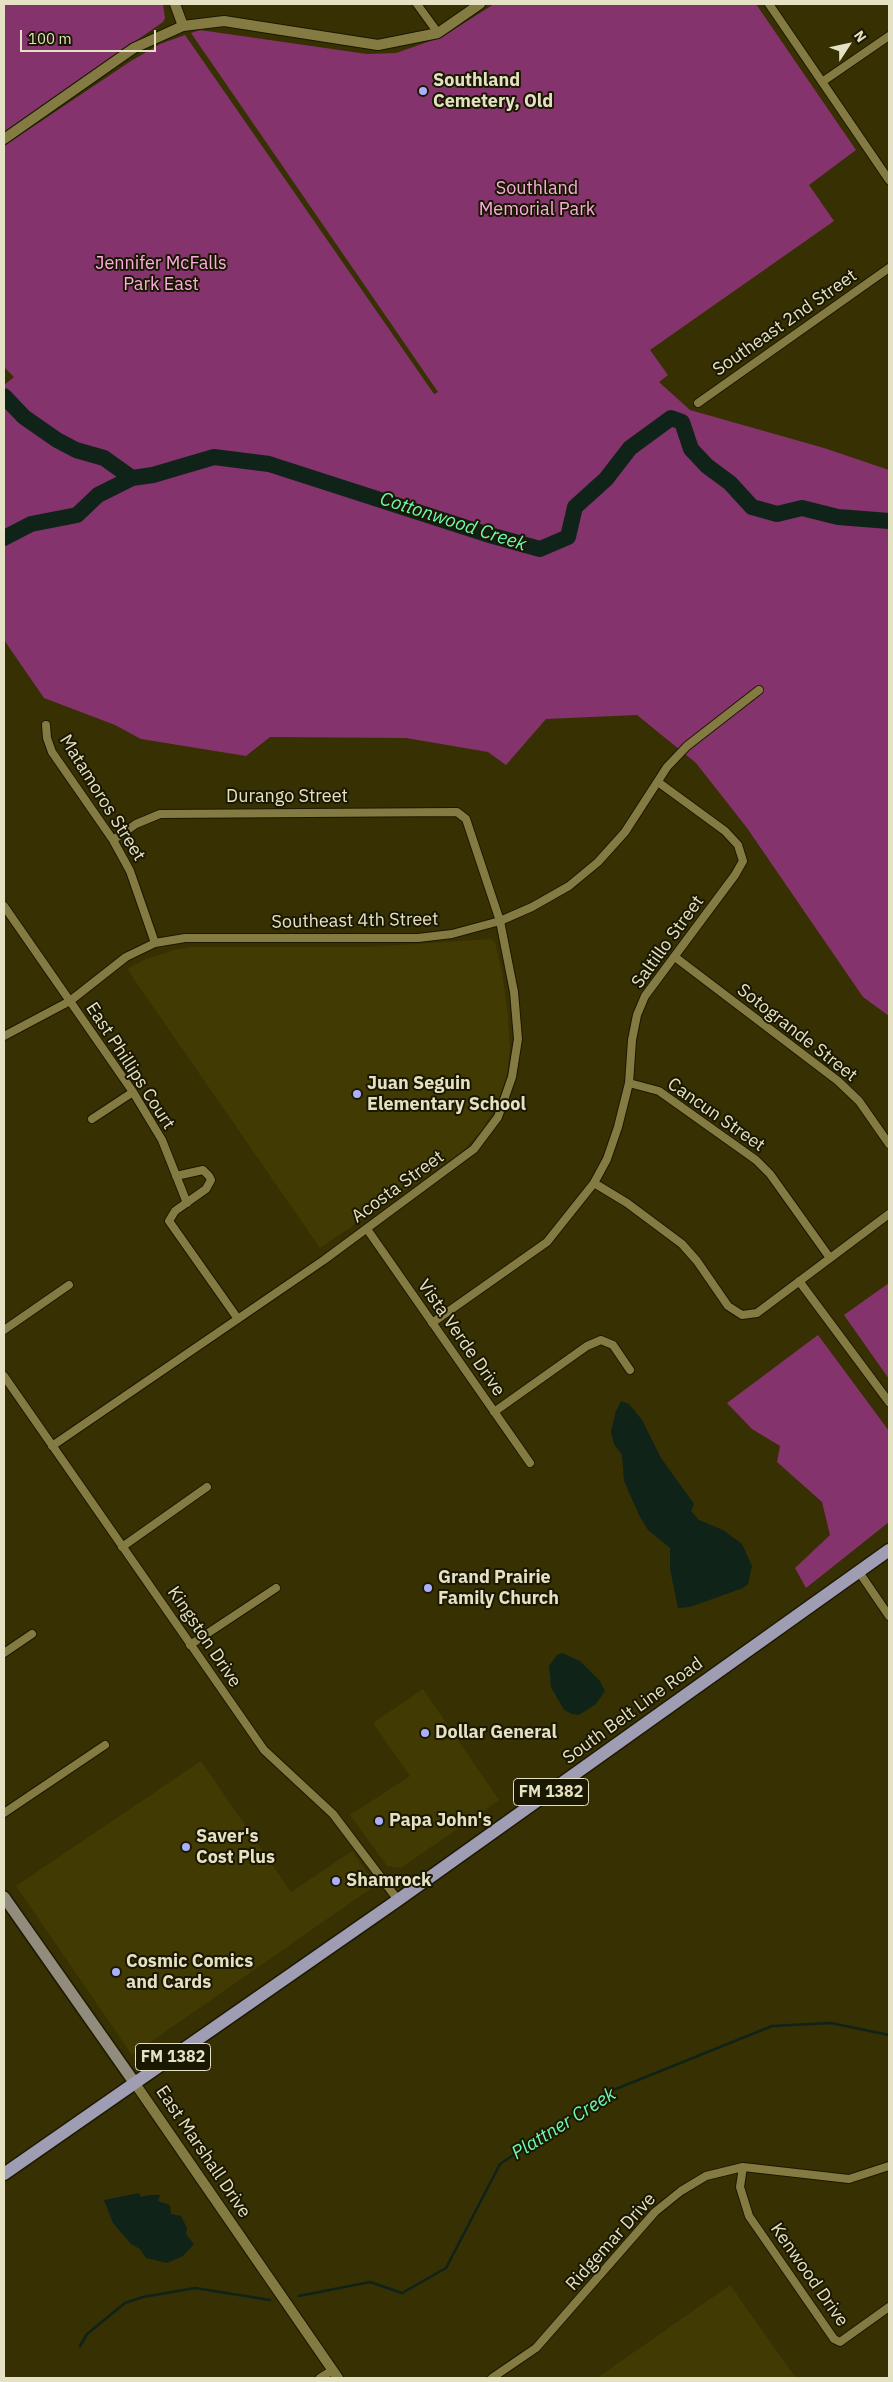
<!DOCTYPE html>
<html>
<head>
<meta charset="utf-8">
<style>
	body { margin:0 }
	#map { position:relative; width:893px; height:2382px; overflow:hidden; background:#373002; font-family:"IBM Plex Sans",sans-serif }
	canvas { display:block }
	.frame { position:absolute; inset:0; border:5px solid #e5e1c4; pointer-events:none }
	.north { position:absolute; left:823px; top:20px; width:50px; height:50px; -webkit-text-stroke:4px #1b1802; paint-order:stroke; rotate:55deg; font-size:14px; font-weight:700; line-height:20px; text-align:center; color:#e5e1c4 }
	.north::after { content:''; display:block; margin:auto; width:18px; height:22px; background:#e5e1c4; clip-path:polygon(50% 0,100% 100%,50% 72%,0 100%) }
	.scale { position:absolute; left:20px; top:30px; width:136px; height:22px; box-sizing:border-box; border:2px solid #e5e1c4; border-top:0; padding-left:6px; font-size:15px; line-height:18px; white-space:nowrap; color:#e5e1c4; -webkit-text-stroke:4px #1b1802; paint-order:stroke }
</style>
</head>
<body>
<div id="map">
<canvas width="893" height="2382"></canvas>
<div class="frame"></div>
<div class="north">N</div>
<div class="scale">100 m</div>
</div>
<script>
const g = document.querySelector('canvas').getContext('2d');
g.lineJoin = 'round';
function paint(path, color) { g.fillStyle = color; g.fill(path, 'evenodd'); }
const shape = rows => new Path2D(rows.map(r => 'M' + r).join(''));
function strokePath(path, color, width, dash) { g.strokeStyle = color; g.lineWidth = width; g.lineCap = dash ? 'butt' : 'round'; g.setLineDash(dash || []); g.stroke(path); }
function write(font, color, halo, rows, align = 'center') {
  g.font = font + ' "IBM Plex Sans",sans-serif'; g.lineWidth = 4; g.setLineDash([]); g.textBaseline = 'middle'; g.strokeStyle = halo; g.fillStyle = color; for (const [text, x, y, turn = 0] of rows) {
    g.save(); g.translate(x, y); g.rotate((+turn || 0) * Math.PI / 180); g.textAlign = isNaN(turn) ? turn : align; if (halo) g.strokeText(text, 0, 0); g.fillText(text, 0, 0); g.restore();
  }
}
paint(shape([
	[491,939,495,943,502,971,508,1016,510,1049,506,1080,495,1108,482,1130,463,1151,320,1248,127,969,144,960,174,950,191,947,370,947],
	[423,1689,499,1800,401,1868,387,1866,350,1815,410,1776,373,1723],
	[201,1761,291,1892,352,1851,376,1885,132,2055,16,1886],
	[730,2285,796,2378,597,2378]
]), '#423a03');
paint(shape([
	[4,4,163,4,165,18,163,22,4,132],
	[494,4,756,4,856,150,809,185,834,221,650,350,668,375,659,382,690,410,824,448,889,470,889,1016,863,997,747,828,696,763,637,715,546,719,506,765,488,752,406,738,270,737,246,756,141,739,115,725,44,698,4,640,4,385,14,377,4,367,4,146,131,61,160,44,185,35,434,394,438,392,191,33,200,30,367,54,396,53,442,37],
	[889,1283,889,1379,844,1315],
	[818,1335,889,1431,889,1522,806,1588,795,1568,830,1535,822,1502,777,1462,780,1446,752,1429,727,1403]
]), '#85336d');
paint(shape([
	[621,1401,629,1404,642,1420,661,1458,694,1504,691,1511,699,1520,723,1530,742,1544,752,1566,748,1584,743,1588,690,1607,678,1608,670,1569,670,1548,648,1530,639,1515,624,1481,622,1455,614,1444,611,1432,616,1411],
	[562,1653,580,1661,600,1681,605,1691,596,1704,579,1715,572,1714,564,1710,551,1687,549,1666,557,1655],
	[139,2193,141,2197,149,2195,160,2195,158,2201,170,2205,171,2214,181,2216,187,2228,186,2234,194,2244,183,2256,167,2263,146,2258,140,2249,131,2244,113,2223,104,2200]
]), '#0f2319');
strokePath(shape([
	[299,2296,370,2282,402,2293,446,2268,500,2164,606,2093,772,2026,831,2023,889,2035],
	[80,2346,87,2334,125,2303,143,2297,195,2288,270,2300]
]), '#0f2319', 2.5);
strokePath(shape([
	[4,396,24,417,57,440,76,450,104,458,132,478,153,475,214,457,269,464,486,534,540,549,568,537,575,507,606,479,630,448,671,418,682,422,691,449,707,466,730,483,752,507,777,514,802,508,838,517,889,521],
	[4,538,31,524,77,515,98,495,132,478]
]), '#0f2319', 16);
const minor = shape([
	[417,4,438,33],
	[769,4,889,180],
	[822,82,889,36],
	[698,403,889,268],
	[46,725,47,738,52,752,113,840,130,871,155,943],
	[4,906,133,1092,162,1140,187,1203],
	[675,957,838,1081,859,1101,889,1144],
	[4,1036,70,1001,126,957,155,943,185,938,418,938,452,934,500,921,532,907,569,886,598,862,625,832,667,767,687,746,759,690],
	[629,1083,659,1091,756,1160,770,1174,830,1258],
	[92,1119,133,1092],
	[176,1176,203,1170,209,1176,211,1180,206,1189,175,1211,169,1221,238,1319],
	[594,1183,627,1203,682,1244,697,1261,728,1306,742,1315,757,1313,889,1214],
	[367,1229,530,1463],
	[799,1281,889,1402],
	[432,1323,547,1242,594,1183,607,1159,618,1127,629,1083,632,1040,637,1015,645,996,735,875,743,861,738,845,725,831,658,782],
	[4,1330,69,1285],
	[4,1376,264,1750,333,1814,398,1900],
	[494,1412,587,1346,601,1340,613,1345,630,1370],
	[52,1446,324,1260,474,1149,498,1117,512,1077,518,1039,514,992,500,921,466,819,457,812,160,814,136,824,113,840],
	[122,1547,207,1487],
	[859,1572,889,1616],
	[190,1645,276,1588],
	[4,1653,32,1634],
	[4,1813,105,1745],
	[743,2167,740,2187,749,2216,834,2339,840,2342,889,2307],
	[320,2378,333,2370],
	[492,2378,536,2348,655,2212,681,2191,706,2176,743,2167,849,2179,889,2166]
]);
const tertiary = shape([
	[175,4,183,26],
	[4,139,134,48,183,26,224,21,378,45,438,33,480,4],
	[134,2082,338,2378]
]);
const secondary = shape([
	[4,1897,134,2082]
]);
const primary = shape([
	[4,2174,398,1900,889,1550]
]);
strokePath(minor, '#1c1800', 10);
strokePath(tertiary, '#1c1800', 12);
strokePath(secondary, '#1c1800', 14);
strokePath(primary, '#1c1800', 15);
strokePath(minor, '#847b43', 8);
strokePath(tertiary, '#847b43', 10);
strokePath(secondary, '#918c7b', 11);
strokePath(primary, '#9e9db4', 12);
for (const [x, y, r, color] of [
	[423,91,5,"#aab0fb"],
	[357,1094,5,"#aab0fb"],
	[428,1588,5,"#aab0fb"],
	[425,1733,5,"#aab0fb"],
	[379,1821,5,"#aab0fb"],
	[186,1847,5,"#aab0fb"],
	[336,1881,5,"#aab0fb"],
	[116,1972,5,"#aab0fb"]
]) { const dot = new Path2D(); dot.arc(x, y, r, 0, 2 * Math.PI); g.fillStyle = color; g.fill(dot); strokePath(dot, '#1b1802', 2); }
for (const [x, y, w] of [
	[551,1792,75],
	[173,2057,75]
]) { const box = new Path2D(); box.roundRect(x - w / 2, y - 13.5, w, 27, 4); g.fillStyle = '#1b1802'; g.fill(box); strokePath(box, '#e5e1c4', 1); }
write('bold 16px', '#e5e1c4', null, [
	["FM 1382",551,1792],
	["FM 1382",173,2057]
]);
write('bold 18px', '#e5e1c4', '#1b1802', [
	["Southland",433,81],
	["Cemetery, Old",433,102],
	["Juan Seguin",367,1084],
	["Elementary School",367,1105],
	["Grand Prairie",438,1578],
	["Family Church",438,1599],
	["Dollar General",435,1733],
	["Papa John's",389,1821],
	["Saver's",196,1837],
	["Cost Plus",196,1858],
	["Shamrock",346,1881],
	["Cosmic Comics",126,1962],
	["and Cards",126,1983]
], 'left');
write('18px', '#fdace1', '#1b1802', [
	["Southland",537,189],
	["Memorial Park",537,210],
	["Jennifer McFalls",161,264],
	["Park East",161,285]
]);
write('18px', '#e5e1c4', '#1b1802', [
	["Southeast 2nd Street",785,323,-35],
	["Durango Street",287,797],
	["Matamoros Street",102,798,58],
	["Southeast 4th Street",355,921,-1],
	["Saltillo Street",668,942,-54],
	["Sotogrande Street",797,1033,38],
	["East Phillips Court",130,1066,57],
	["Cancun Street",716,1115,35],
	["Acosta Street",398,1187,-36],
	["Vista Verde Drive",461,1338,55],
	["Kingston Drive",204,1637,56],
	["South Belt Line Road",633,1711,-36],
	["East Marshall Drive",203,2152,56],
	["Ridgemar Drive",611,2242,-48],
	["Kenwood Drive",809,2275,55]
]);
write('italic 19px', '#6cf9b7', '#1b1802', [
	["Cottonwood Creek",453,522,18],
	["Plattner Creek",564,2124,-32]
]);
</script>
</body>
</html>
